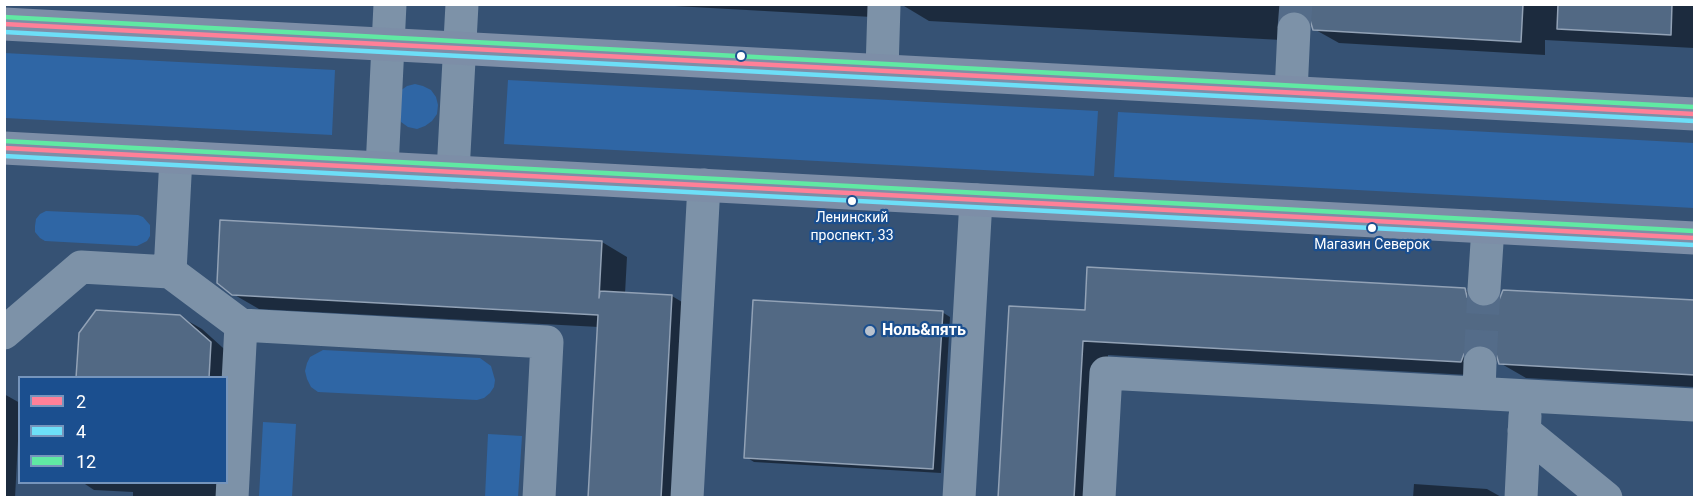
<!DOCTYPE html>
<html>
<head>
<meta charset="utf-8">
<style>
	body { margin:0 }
	#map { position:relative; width:1699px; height:502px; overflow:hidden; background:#365274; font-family:Roboto,sans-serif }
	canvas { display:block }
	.frame { position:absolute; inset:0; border:6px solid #fff; pointer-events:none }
	.legend { position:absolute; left:18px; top:376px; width:210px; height:108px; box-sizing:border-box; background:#1b4f8f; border:2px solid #7695bc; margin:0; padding:8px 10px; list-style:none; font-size:18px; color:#fff }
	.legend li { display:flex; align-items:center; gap:12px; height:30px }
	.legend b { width:30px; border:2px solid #7695bc }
</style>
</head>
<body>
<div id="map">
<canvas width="1699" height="502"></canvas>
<div class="frame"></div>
<ul class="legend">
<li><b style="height:8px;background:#ff8098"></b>2</li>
<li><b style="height:8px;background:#6ddff8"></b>4</li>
<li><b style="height:8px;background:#60e9a3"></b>12</li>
</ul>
</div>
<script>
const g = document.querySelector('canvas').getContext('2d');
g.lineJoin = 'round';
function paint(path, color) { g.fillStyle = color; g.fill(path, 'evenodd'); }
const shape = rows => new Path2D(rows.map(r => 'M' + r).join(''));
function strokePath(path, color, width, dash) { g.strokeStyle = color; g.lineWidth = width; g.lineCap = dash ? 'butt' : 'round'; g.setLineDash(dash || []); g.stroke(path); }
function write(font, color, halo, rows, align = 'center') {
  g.font = font + ' Roboto,sans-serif'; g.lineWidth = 4.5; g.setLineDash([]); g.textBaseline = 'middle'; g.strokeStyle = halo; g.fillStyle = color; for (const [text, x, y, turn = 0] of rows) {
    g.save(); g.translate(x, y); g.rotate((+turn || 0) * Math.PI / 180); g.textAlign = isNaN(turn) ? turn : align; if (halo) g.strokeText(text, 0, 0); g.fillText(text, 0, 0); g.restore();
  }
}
paint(shape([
	[4,53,335,70,332,135,5,118],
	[508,80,1098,111,1094,176,504,144],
	[415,84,423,86,431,90,436,97,438,105,437,114,432,121,425,126,417,129,408,127,401,122,400,91,407,86],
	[1118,112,1694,143,1694,208,1114,177],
	[46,211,138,215,143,217,150,225,150,236,147,241,137,246,45,241,40,238,35,232,35,226,36,219,40,214],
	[323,350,480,358,491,366,495,380,494,387,490,393,484,398,477,400,318,392,311,387,307,379,305,371,307,363,310,357],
	[263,422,296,424,292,497,259,497],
	[488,434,522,436,518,497,485,497]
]), '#2f66a5');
paint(shape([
	[639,4,898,4,890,18],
	[904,4,1694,4,1694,48,1545,40,1545,55,1339,43,1314,29,1313,25,1310,26,1300,41,929,21,904,6],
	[602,242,627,257,625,294,672,296,697,311,687,498,590,498,599,327,259,309,233,294],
	[1465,290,1490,304,1491,308,1694,302,1694,387,1526,378,1500,363,1499,360,1496,361,1489,368,1487,376,1108,355,1100,498,1000,498,1086,312],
	[942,312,950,317,941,473,754,462,746,457],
	[179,316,202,329,232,356,226,378,78,378],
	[4,394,20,403,15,498,4,498],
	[82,482,225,482,224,498,133,498,133,492,94,490],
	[1414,484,1487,489,1503,498,1413,498]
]), '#0007');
const building = shape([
	[1281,4,1523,4,1521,42,1313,30,1310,20,1304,13,1294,10,1286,12,1281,16,1281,4],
	[1558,4,1672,4,1671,35,1557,29,1558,4],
	[220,220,602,241,599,298,600,291,672,295,661,498,588,498,598,315,232,295,217,283,220,220],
	[1087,267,1465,288,1467,297,1473,304,1483,308,1492,306,1499,300,1503,290,1695,300,1695,375,1499,364,1496,354,1490,347,1481,344,1471,347,1464,354,1461,362,1083,341,1074,498,998,498,1009,306,1085,310,1087,267],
	[753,300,943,311,933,469,744,458,753,300],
	[96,310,180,315,211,342,209,378,76,378,79,333,96,310]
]);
paint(building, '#526984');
strokePath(building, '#92a2b6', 1.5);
strokePath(shape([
	[1294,29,1296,4],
	[1480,363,1484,289]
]), '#546c89', 33, [33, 16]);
strokePath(shape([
	[882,70,884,6],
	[1291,92,1294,29],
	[176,157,170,272,241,325,547,342,539,498],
	[382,168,390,4],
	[453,172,462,4],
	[1484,289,1488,227],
	[4,333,81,267,170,272],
	[1479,393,1480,363],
	[1524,431,1606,498],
	[232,498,241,325],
	[687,498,704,185],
	[959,498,976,200],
	[1099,498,1106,373,1694,405],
	[1521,498,1525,416]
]), '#7d92a8', 33);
strokePath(shape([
	[4,24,1694,114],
	[4,148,1694,238]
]), '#7d8ea7', 33);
strokePath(shape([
	[4,24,1694,114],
	[4,148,1694,238]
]), '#ff8098', 4.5);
strokePath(shape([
	[4,32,1694,121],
	[4,156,1694,245]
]), '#6ddff8', 4.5);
strokePath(shape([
	[4,17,1694,107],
	[4,141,1694,231]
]), '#60e9a3', 4.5);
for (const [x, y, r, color] of [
	[741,56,5,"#fff"],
	[852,201,5,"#fff"],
	[1372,228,5,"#fff"],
	[870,331,6,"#b9c2ce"]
]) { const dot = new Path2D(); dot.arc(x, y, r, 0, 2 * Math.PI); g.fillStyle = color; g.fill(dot); strokePath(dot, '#1b4f8f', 2); }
write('14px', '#fff', '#1b4f8f', [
	["Ленинский",852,218],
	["проспект, 33",852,236],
	["Магазин Северок",1372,245]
]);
write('bold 16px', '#fff', '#1b4f8f', [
	["Ноль&пять",882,331]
], 'left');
</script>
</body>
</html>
